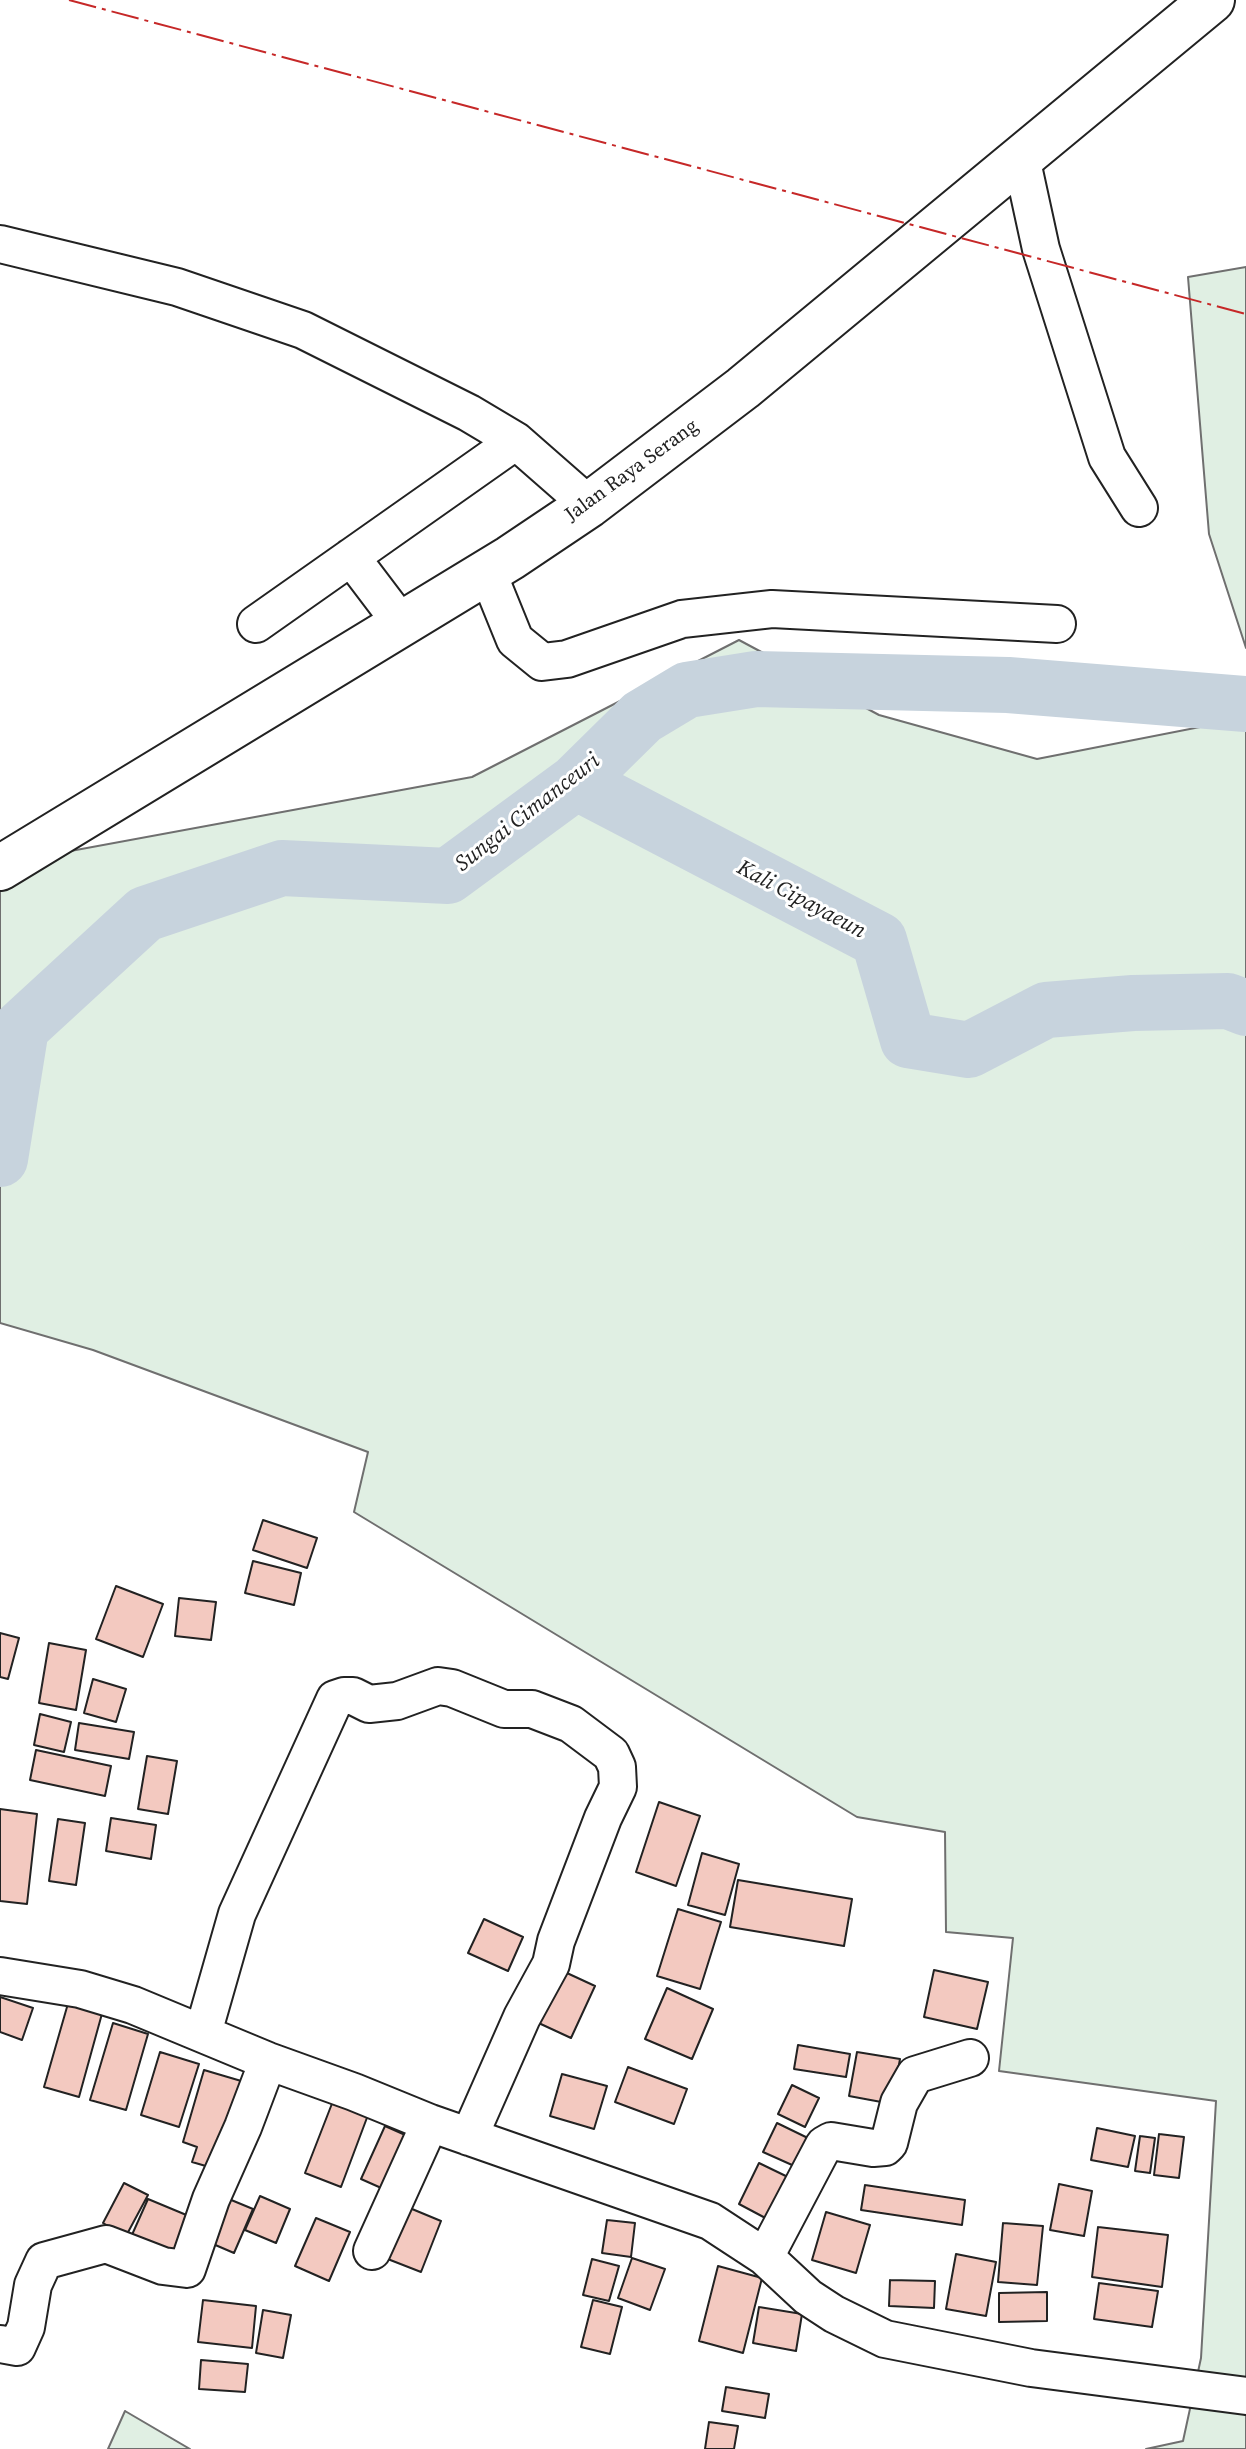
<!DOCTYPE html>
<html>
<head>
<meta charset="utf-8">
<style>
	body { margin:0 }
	canvas { display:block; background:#fff }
</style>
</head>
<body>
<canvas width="1246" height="2449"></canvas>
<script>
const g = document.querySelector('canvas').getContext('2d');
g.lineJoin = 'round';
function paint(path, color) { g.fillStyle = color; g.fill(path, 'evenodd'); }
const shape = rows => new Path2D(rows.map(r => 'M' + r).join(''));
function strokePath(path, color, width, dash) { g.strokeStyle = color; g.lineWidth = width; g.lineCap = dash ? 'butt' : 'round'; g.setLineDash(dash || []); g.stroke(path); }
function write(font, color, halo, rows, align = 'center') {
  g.font = font + ' "Source Serif 4",serif'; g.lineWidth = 6; g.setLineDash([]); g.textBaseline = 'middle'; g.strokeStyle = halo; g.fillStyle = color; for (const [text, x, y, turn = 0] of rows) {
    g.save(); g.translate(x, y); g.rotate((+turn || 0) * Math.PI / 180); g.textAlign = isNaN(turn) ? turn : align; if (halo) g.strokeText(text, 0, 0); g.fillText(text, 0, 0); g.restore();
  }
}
const green = shape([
	[1246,267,1246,648,1209,534,1188,277,1246,267],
	[739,640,879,715,1037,759,1246,718,1246,2449,1146,2449,1183,2441,1201,2358,1216,2101,999,2071,1013,1938,946,1932,945,1832,857,1817,354,1512,368,1452,93,1350,0,1323,0,864,472,777,739,640],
	[125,2411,190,2449,108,2449,125,2411]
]);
paint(green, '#e0efe3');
strokePath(green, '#6f6f6f', 2);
strokePath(shape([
	[576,782,879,940,908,1040,969,1050,1046,1010,1133,1003,1228,1001,1246,1008],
	[0,1159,21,1028,145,914,282,868,448,876,576,782,642,717,687,690,756,679,1008,685,1246,704]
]), '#c7d3dd', 56);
const building = shape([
	[263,1520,317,1538,307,1568,253,1550,263,1520],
	[253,1561,301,1573,294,1605,245,1593,253,1561],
	[116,1586,163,1604,143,1657,96,1639,116,1586],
	[179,1598,216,1602,211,1640,175,1636,179,1598],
	[0,1633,19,1638,8,1679,0,1677,0,1633],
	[49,1643,86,1650,76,1710,39,1703,49,1643],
	[93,1679,126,1689,116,1722,84,1713,93,1679],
	[40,1714,71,1722,64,1752,34,1745,40,1714],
	[79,1723,134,1732,129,1759,75,1750,79,1723],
	[36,1750,111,1766,105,1796,30,1780,36,1750],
	[147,1756,177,1761,168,1814,138,1809,147,1756],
	[659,1802,700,1816,676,1886,636,1872,659,1802],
	[0,1809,37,1814,27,1904,0,1901,0,1809],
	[111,1818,156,1825,151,1859,106,1851,111,1818],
	[58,1819,85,1823,76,1885,49,1881,58,1819],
	[702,1853,739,1864,725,1915,688,1905,702,1853],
	[738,1880,852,1899,844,1946,730,1927,738,1880],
	[678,1909,721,1922,700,1989,657,1976,678,1909],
	[484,1919,523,1937,508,1971,468,1953,484,1919],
	[554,1967,595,1986,571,2038,530,2019,554,1967],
	[934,1970,988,1982,977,2029,924,2017,934,1970],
	[667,1988,713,2009,692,2059,645,2039,667,1988],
	[0,1997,33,2008,22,2040,0,2032,0,1997],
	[69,2000,103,2010,79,2097,44,2087,69,2000],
	[113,2023,148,2034,126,2110,90,2100,113,2023],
	[798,2045,850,2054,846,2077,794,2069,798,2045],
	[160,2052,199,2064,179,2127,141,2115,160,2052],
	[857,2052,900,2059,892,2104,849,2096,857,2052],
	[628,2067,687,2089,674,2124,615,2102,628,2067],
	[204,2070,248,2083,223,2171,192,2162,197,2147,183,2142,204,2070],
	[562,2074,607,2086,594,2129,550,2116,562,2074],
	[792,2085,819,2098,805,2127,778,2114,792,2085],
	[333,2101,368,2115,341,2187,305,2173,333,2101],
	[777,2123,814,2141,801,2169,763,2152,777,2123],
	[385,2126,412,2138,388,2191,361,2179,385,2126],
	[1097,2128,1135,2136,1128,2167,1091,2160,1097,2128],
	[1159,2134,1184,2137,1179,2178,1154,2175,1159,2134],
	[1140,2136,1155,2138,1150,2173,1135,2171,1140,2136],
	[759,2163,792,2179,771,2221,739,2204,759,2163],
	[124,2183,148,2195,126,2236,103,2223,124,2183],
	[1059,2184,1092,2191,1084,2236,1050,2230,1059,2184],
	[865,2185,965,2200,962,2225,861,2210,865,2185],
	[260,2196,290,2209,276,2243,245,2230,260,2196],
	[224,2197,253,2209,234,2253,206,2241,224,2197],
	[148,2199,196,2219,180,2258,131,2237,148,2199],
	[400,2204,441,2221,421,2272,380,2256,400,2204],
	[826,2212,870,2225,856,2273,812,2260,826,2212],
	[316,2218,350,2232,329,2281,295,2266,316,2218],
	[607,2220,635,2223,631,2257,602,2253,607,2220],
	[1003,2223,1043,2226,1037,2285,998,2282,1003,2223],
	[1098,2227,1168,2235,1162,2287,1092,2277,1098,2227],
	[956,2254,996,2262,986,2316,946,2309,956,2254],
	[632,2258,665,2269,650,2310,618,2298,632,2258],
	[592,2259,619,2266,609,2301,583,2295,592,2259],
	[718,2266,762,2278,743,2353,699,2341,718,2266],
	[890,2280,935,2281,934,2308,889,2306,890,2280],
	[1099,2283,1158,2291,1152,2327,1094,2319,1099,2283],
	[1047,2292,1047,2321,999,2322,999,2293,1047,2292],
	[203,2300,256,2306,252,2348,198,2342,203,2300],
	[593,2300,622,2307,610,2354,581,2347,593,2300],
	[759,2307,802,2314,796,2351,753,2343,759,2307],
	[263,2310,291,2315,283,2358,256,2353,263,2310],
	[201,2360,248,2364,245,2392,199,2389,201,2360],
	[726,2387,769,2394,765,2418,722,2411,726,2387],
	[709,2422,738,2426,734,2449,705,2449,709,2422]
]);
paint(building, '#f3c9c0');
strokePath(building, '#222', 2);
const minor = shape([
	[1021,157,1041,249,1107,457,1139,508],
	[0,244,177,287,303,330,469,413,516,441,589,505],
	[351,557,401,623],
	[487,571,515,640,542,662,567,659,682,619,772,609,1057,624],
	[256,624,516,441],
	[0,1976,80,1989,133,2005,268,2061,354,2092,430,2123,710,2221,765,2257,808,2297,834,2314,885,2339,1031,2368,1246,2396],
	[203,2033,237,1914,335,1699,344,1696,353,1696,369,1704,397,1701,438,1686,452,1688,504,1709,532,1709,571,1724,611,1754,617,1767,618,1787,603,1818,556,1941,551,1964,522,2017,469,2137],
	[372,2251,430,2123],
	[765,2257,824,2145,831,2141,873,2148,885,2147,889,2143,899,2103,915,2075,970,2058],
	[0,2344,17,2347,26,2327,33,2285,44,2261,106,2244,163,2266,187,2269,211,2199,243,2127,268,2061]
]);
const highway = shape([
	[0,868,510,558,589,505,743,388,1212,0]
]);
strokePath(minor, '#222', 40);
strokePath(highway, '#222', 48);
strokePath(minor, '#fff', 36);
strokePath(highway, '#fff', 44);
strokePath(shape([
	[69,0,1246,314]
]), '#c62828', 2, [28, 6, 4, 6]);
write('20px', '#222', '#fff', [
	["Jalan Raya Serang",632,471,-36]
]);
write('italic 22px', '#222', '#fff', [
	["Sungai Cimanceuri",528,813,-38],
	["Kali Cipayaeun",801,900,28]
]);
</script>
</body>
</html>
